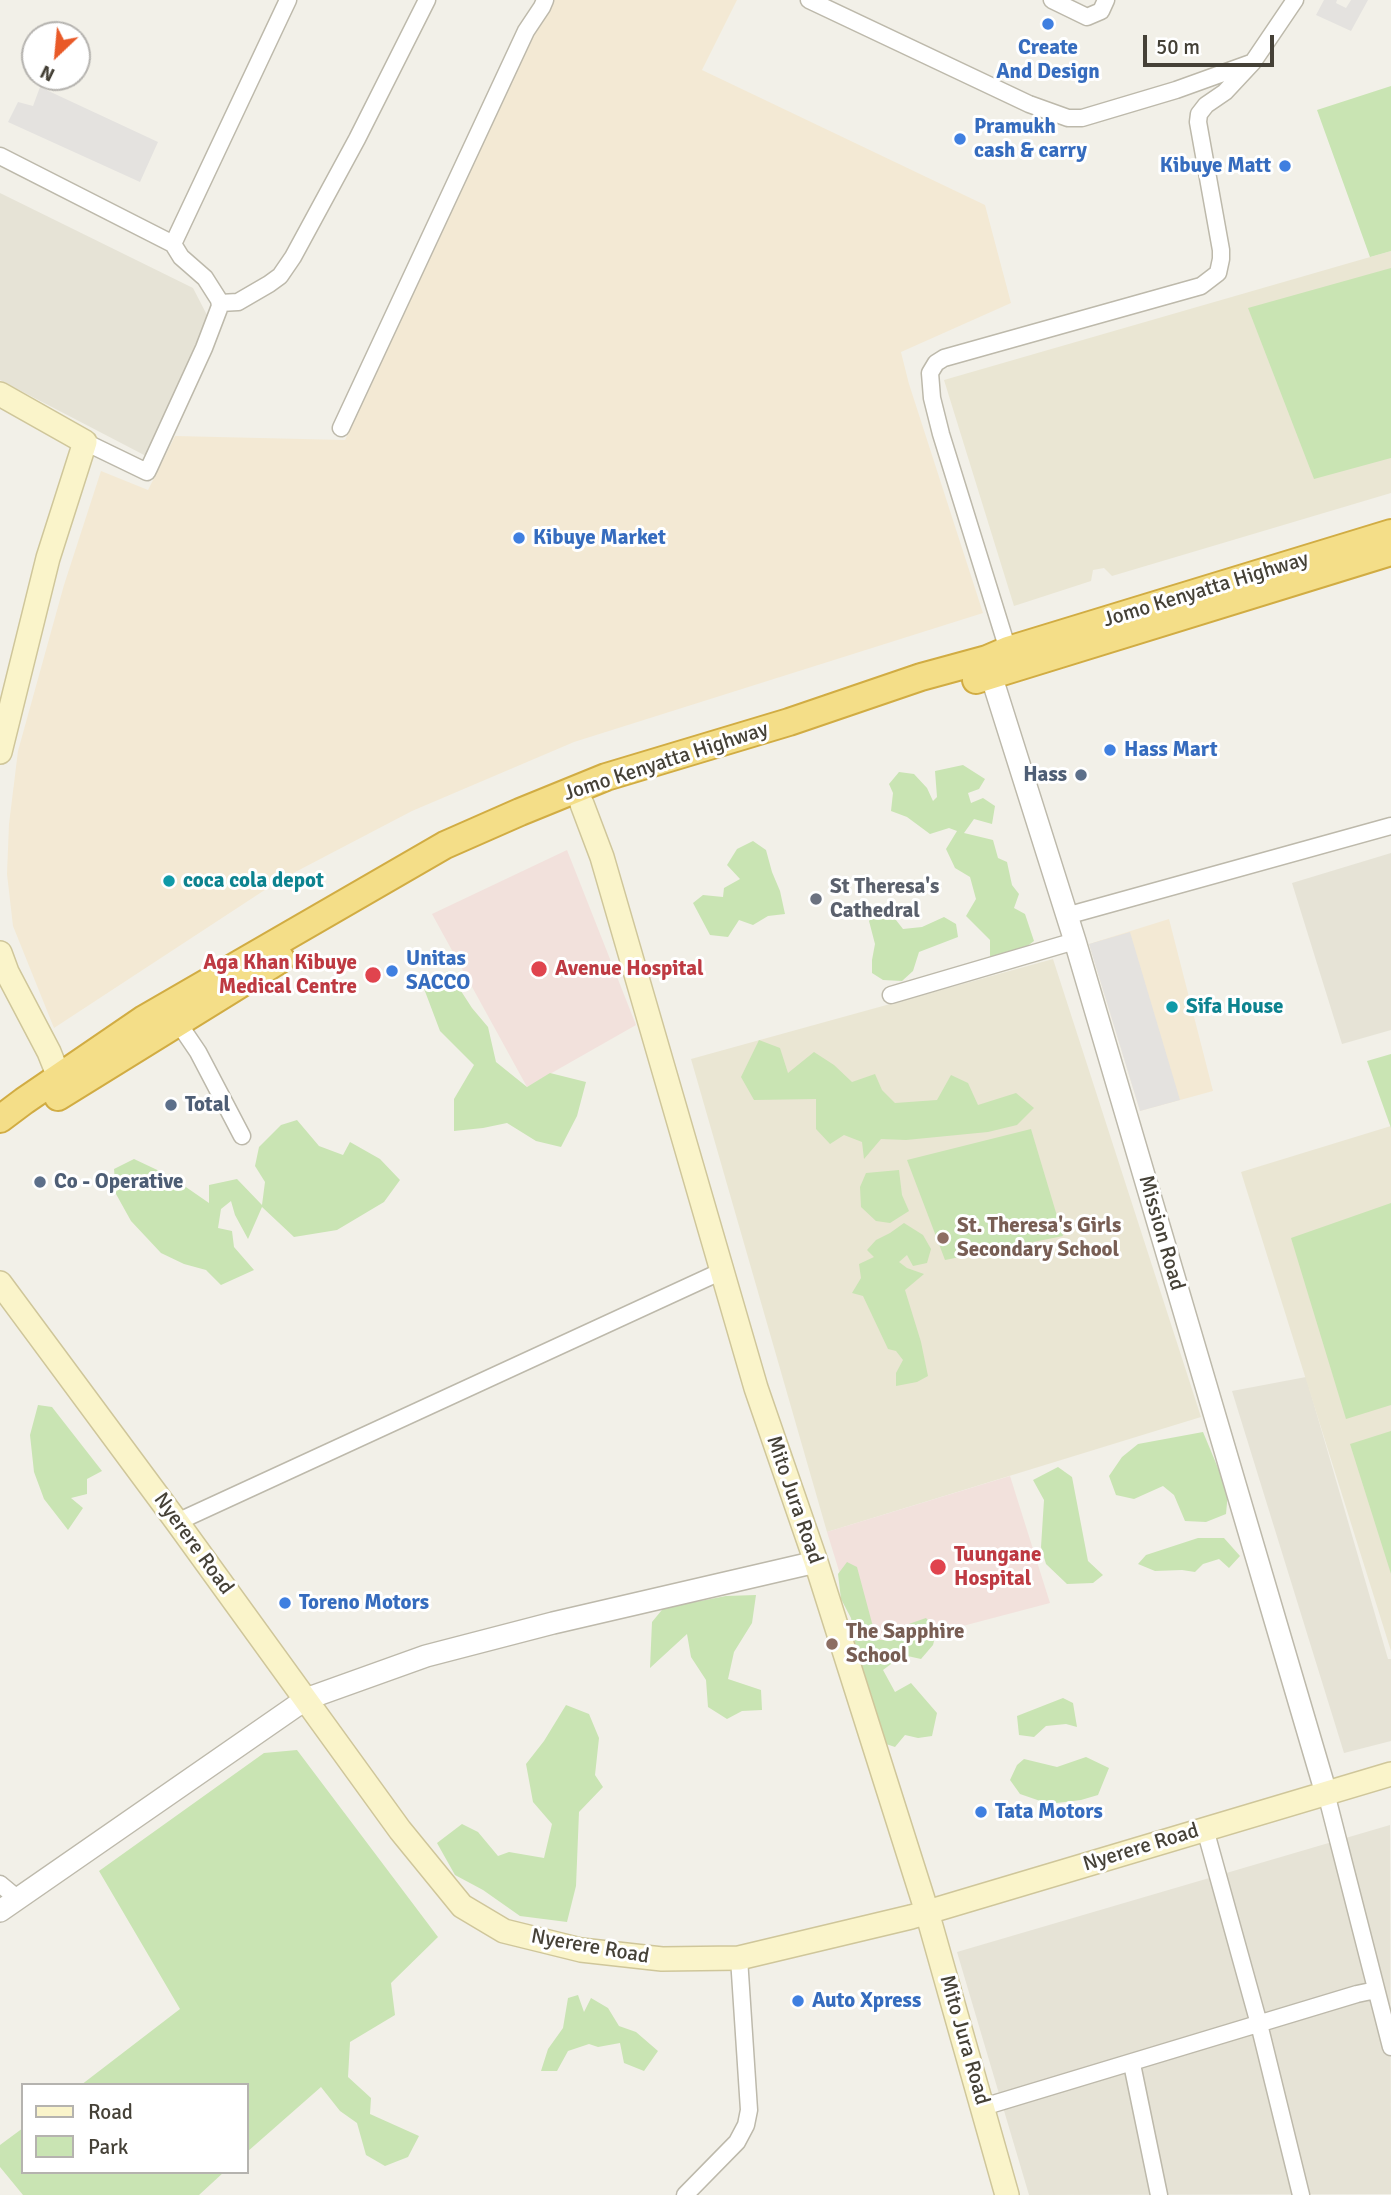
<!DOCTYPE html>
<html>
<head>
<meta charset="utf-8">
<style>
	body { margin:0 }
	#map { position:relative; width:1391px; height:2195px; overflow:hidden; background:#f2f0e8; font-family:Signika,sans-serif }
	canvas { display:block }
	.legend { position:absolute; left:21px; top:2083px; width:228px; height:91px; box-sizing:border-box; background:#fff; border:2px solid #b5b3af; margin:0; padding:9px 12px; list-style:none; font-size:21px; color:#454137 }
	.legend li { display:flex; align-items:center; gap:14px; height:35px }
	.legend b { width:35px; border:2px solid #b5b3af }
	.north { position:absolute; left:21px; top:21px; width:70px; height:70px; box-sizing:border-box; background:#fff; border:2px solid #b5b3af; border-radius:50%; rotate:206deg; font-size:19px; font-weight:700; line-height:28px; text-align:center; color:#454137 }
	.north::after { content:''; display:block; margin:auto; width:24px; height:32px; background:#e95a28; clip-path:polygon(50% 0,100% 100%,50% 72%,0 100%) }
	.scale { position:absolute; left:1143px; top:35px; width:131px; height:32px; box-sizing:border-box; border:4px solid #454137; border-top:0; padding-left:9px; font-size:21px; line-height:24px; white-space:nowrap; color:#454137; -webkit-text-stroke:5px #fff; paint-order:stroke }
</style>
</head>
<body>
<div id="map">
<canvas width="1391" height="2195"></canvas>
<ul class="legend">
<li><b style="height:9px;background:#faf4ca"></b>Road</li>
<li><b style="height:19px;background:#c9e4b3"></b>Park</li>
</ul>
<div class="north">N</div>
<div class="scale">50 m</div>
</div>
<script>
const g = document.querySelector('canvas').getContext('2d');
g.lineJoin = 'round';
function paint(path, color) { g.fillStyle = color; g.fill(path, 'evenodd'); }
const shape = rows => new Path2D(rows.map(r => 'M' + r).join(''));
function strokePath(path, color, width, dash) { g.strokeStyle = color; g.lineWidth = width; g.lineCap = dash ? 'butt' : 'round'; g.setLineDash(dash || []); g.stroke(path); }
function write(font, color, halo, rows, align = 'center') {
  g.font = font + ' Signika,sans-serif'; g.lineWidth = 6; g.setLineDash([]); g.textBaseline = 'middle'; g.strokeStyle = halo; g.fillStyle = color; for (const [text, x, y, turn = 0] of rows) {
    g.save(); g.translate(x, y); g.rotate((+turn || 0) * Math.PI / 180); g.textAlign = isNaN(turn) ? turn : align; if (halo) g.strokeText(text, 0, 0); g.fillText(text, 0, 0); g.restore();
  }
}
paint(shape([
	[0,193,193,288,208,317,146,456,0,380],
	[1391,853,1391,1030,1342,1044,1292,883],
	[1306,1377,1388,1659,1391,1659,1391,1741,1344,1753,1232,1391],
	[1390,1825,1391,2194,1029,2195,957,1952]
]), '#e6e3d6');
paint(shape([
	[549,0,737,0,702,70,985,205,1011,303,901,352,909,384,983,613,574,742,412,811,280,880,54,1028,13,926,7,874,9,824,18,751,64,585,101,471,148,490,175,436,345,440],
	[1169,919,1213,1091,1140,1111,1089,944]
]), '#f3e9d4');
paint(shape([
	[1391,251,1391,493,1112,576,1104,568,1093,570,1091,581,1014,606,944,380],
	[1053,959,1201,1417,827,1532,691,1059],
	[1391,1126,1391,1651,1241,1172]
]), '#eae6d3');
paint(shape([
	[567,850,636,1025,527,1087,432,914],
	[1010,1476,1050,1603,864,1652,827,1532]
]), '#f2e1dc');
paint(shape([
	[1391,86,1391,251,1370,257,1317,110],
	[1391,268,1391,458,1314,479,1248,308],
	[963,765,985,779,979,789,968,793,971,803,983,798,995,806,992,824,974,819,964,833,993,840,998,858,1007,862,1012,885,1019,894,1014,908,1025,914,1034,941,1022,950,990,957,990,940,966,916,976,899,970,877,955,868,946,849,957,831,949,828,930,834,907,817,891,811,893,793,889,784,899,772,914,774,927,788,933,801,937,797,935,771],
	[753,841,766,850,772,872,780,891,785,914,768,916,753,925,739,920,728,937,710,935,693,903,703,895,723,897,724,888,740,879,727,865,737,849],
	[880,907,889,911,903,929,922,927,944,917,956,924,958,937,919,952,913,971,902,981,883,980,872,973,872,960,875,944,869,921],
	[448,971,472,1008,488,1027,496,1062,527,1087,550,1073,586,1082,577,1116,561,1147,536,1141,507,1123,483,1128,454,1131,454,1099,474,1065,440,1031,423,986],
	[759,1040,780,1048,788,1073,814,1052,834,1065,852,1082,875,1074,882,1090,895,1103,937,1100,951,1075,968,1083,978,1105,1016,1093,1034,1108,1017,1125,988,1132,906,1140,881,1139,864,1159,862,1142,844,1135,830,1144,816,1129,816,1099,754,1100,741,1077],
	[1391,1054,1391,1128,1367,1061],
	[297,1120,319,1146,343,1155,350,1142,380,1159,400,1180,384,1202,337,1230,294,1237,262,1207,248,1239,235,1215,231,1201,221,1209,218,1228,232,1231,234,1247,254,1270,221,1285,206,1270,184,1264,161,1253,131,1221,116,1194,114,1169,134,1159,170,1176,209,1203,209,1185,237,1179,262,1205,265,1182,255,1166,259,1147,281,1125],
	[1031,1129,1063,1236,945,1260,907,1160],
	[899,1170,902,1195,909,1211,890,1223,876,1221,861,1207,860,1187,866,1173],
	[1391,1203,1391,1405,1346,1419,1291,1238],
	[904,1223,923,1235,931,1249,927,1263,913,1266,907,1255,899,1262,907,1268,924,1274,905,1290,921,1342,928,1376,917,1382,896,1386,896,1373,903,1360,896,1351,888,1349,863,1296,852,1293,861,1278,859,1264,874,1257,867,1250,876,1240,890,1233],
	[38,1405,52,1407,102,1471,87,1479,87,1494,71,1498,83,1508,68,1530,44,1499,34,1472,30,1435],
	[1391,1431,1391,1574,1350,1444],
	[1203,1432,1228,1492,1226,1514,1206,1522,1185,1521,1174,1495,1163,1486,1134,1499,1116,1495,1109,1476,1122,1457,1138,1444],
	[1058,1467,1072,1477,1088,1561,1103,1575,1093,1583,1067,1584,1046,1564,1041,1547,1044,1500,1033,1480],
	[1198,1538,1224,1538,1240,1556,1229,1568,1219,1559,1203,1564,1195,1572,1182,1570,1155,1571,1138,1564,1146,1555],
	[847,1562,857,1567,872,1623,880,1640,893,1640,903,1626,926,1618,937,1630,933,1645,921,1659,903,1655,883,1670,895,1692,911,1683,937,1713,932,1736,918,1738,905,1735,895,1747,883,1743,872,1697,856,1652,851,1618,841,1599,838,1574],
	[756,1595,752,1623,734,1652,728,1679,761,1690,762,1710,742,1711,727,1719,708,1707,706,1680,691,1657,687,1634,650,1668,652,1622,666,1605,695,1602,726,1596],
	[1063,1698,1073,1703,1077,1727,1066,1724,1046,1726,1034,1737,1019,1735,1017,1716],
	[566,1705,589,1714,599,1738,595,1775,603,1787,579,1812,576,1886,567,1922,520,1916,483,1890,455,1875,437,1843,462,1824,478,1832,498,1856,509,1852,544,1858,552,1824,533,1802,526,1764,544,1741],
	[297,1750,438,1937,391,1983,395,2015,350,2042,348,2077,371,2098,370,2114,419,2136,408,2157,385,2166,366,2155,357,2123,340,2111,321,2087,247,2152,247,2085,81,2085,180,2009,99,1871,264,1753],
	[1086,1757,1109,1768,1098,1795,1081,1800,1049,1804,1020,1794,1010,1780,1017,1765,1024,1759,1057,1767],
	[578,1995,584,2012,591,1998,608,2008,619,2026,636,2032,658,2051,644,2071,624,2063,620,2043,598,2047,589,2044,568,2051,557,2071,541,2071,548,2049,563,2028,568,1998],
	[23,2128,23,2172,224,2172,199,2195,23,2195,0,2167,0,2145]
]), '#c9e4b3');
paint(shape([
	[1324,0,1337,0,1336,3,1346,8,1351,0,1368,0,1351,31,1316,15],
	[40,87,158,142,140,182,8,122,18,102,33,106],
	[1130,932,1180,1100,1140,1111,1089,944]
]), '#e4e2df');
const minor = shape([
	[809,0,1029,104,1068,118,1082,118,1176,90,1251,63],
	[1052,0,1087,17,1101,11,1106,0],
	[0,156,173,244],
	[220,303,238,302,269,284,280,276,293,257,357,139,427,0],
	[341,428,526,31,542,7,545,0],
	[85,442,147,472,149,468,204,348,220,306,219,300,205,278,181,257,173,244,288,0],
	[1008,650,941,434,932,398,930,373,936,363,944,358,1201,286,1218,273,1221,259,1221,250,1198,122,1199,114,1206,105,1225,92,1253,62,1295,0],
	[1066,916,1391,826],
	[891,995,1075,941],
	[179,1024,198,1052,242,1136],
	[177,1522,722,1271],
	[1326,1793,1391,2047],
	[1205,1829,1259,2024,1301,2195],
	[0,1884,18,1899],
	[1132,2064,1159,2195],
	[983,2107,1357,1994,1376,1990],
	[685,2195,737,2142,746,2125,749,2110,739,1958]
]);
const tertiary = shape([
	[991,675,1075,941,1326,1793],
	[0,1911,306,1699,426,1656,553,1623,816,1562]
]);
const secondary = shape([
	[0,394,85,442,48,558,0,752],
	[582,804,602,857,756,1388,816,1562,927,1912,1007,2195],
	[0,953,7,972,49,1052,59,1077],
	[0,1283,177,1522,400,1830,462,1906,504,1931,581,1950,662,1959,739,1958,911,1917,1391,1774]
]);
const trunk = shape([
	[976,680,1391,552],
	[58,1097,281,959],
	[0,1119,24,1101,144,1019,445,845,520,812,606,777,789,722,921,677,987,659,1008,650,1391,533]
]);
strokePath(minor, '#bdb9ab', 19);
strokePath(tertiary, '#bdb9ab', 24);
strokePath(secondary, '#cfc69a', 26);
strokePath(trunk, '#d1ac43', 30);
strokePath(minor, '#fff', 16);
strokePath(tertiary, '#fff', 21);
strokePath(secondary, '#faf4ca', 23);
strokePath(trunk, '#f4de88', 26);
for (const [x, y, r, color] of [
	[1048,24,7,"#3f7fe0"],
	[960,139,7,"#3f7fe0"],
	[1285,166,7,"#3f7fe0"],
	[519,538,7,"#3f7fe0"],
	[1110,750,7,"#3f7fe0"],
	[1081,775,7,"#5c6f8a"],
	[169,881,7,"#0f9aa8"],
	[816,899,7,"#6b7280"],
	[539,969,9,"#e0444e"],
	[392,971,7,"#3f7fe0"],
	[373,975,9,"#e0444e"],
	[1172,1007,7,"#0f9aa8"],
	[171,1105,7,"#5c6f8a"],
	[40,1182,7,"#5c6f8a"],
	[943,1238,7,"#8d6e63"],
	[938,1567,9,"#e0444e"],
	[285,1603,7,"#3f7fe0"],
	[832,1644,7,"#8d6e63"],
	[981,1812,7,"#3f7fe0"],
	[798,2001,7,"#3f7fe0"]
]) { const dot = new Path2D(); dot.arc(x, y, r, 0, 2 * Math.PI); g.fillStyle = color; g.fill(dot); strokePath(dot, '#fff', 2.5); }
write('bold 21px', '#366cbe', '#fff', [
	["Create",1048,48,"center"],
	["And Design",1048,72,"center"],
	["Pramukh",974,127],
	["cash & carry",974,151],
	["Kibuye Matt",1271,166,"right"],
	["Kibuye Market",533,538],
	["Hass Mart",1124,750],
	["Unitas",406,959],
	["SACCO",406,983],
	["Toreno Motors",299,1603],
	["Tata Motors",995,1812],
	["Auto Xpress",812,2001]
], 'left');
write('21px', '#454137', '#fff', [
	["Jomo Kenyatta Highway",1206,590,-17],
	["Jomo Kenyatta Highway",666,762,-18],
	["Mission Road",1161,1233,74],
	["Mito Jura Road",794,1500,71],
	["Nyerere Road",193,1544,54],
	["Nyerere Road",1141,1848,-17],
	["Nyerere Road",590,1947,10],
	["Mito Jura Road",964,2040,74]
]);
write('bold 21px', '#4e5e75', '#fff', [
	["Hass",1067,775,"right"],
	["Total",185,1105],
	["Co - Operative",54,1182]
], 'left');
write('bold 21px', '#0d838f', '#fff', [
	["coca cola depot",183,881],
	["Sifa House",1186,1007]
], 'left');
write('bold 21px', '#5b616d', '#fff', [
	["St Theresa's",830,887],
	["Cathedral",830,911]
], 'left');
write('bold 21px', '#be3a42', '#fff', [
	["Aga Khan Kibuye",357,963,"right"],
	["Medical Centre",357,987,"right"],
	["Avenue Hospital",555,969],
	["Tuungane",954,1555],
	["Hospital",954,1579]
], 'left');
write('bold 21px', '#785e54', '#fff', [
	["St. Theresa's Girls",957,1226],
	["Secondary School",957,1250],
	["The Sapphire",846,1632],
	["School",846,1656]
], 'left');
</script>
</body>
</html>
